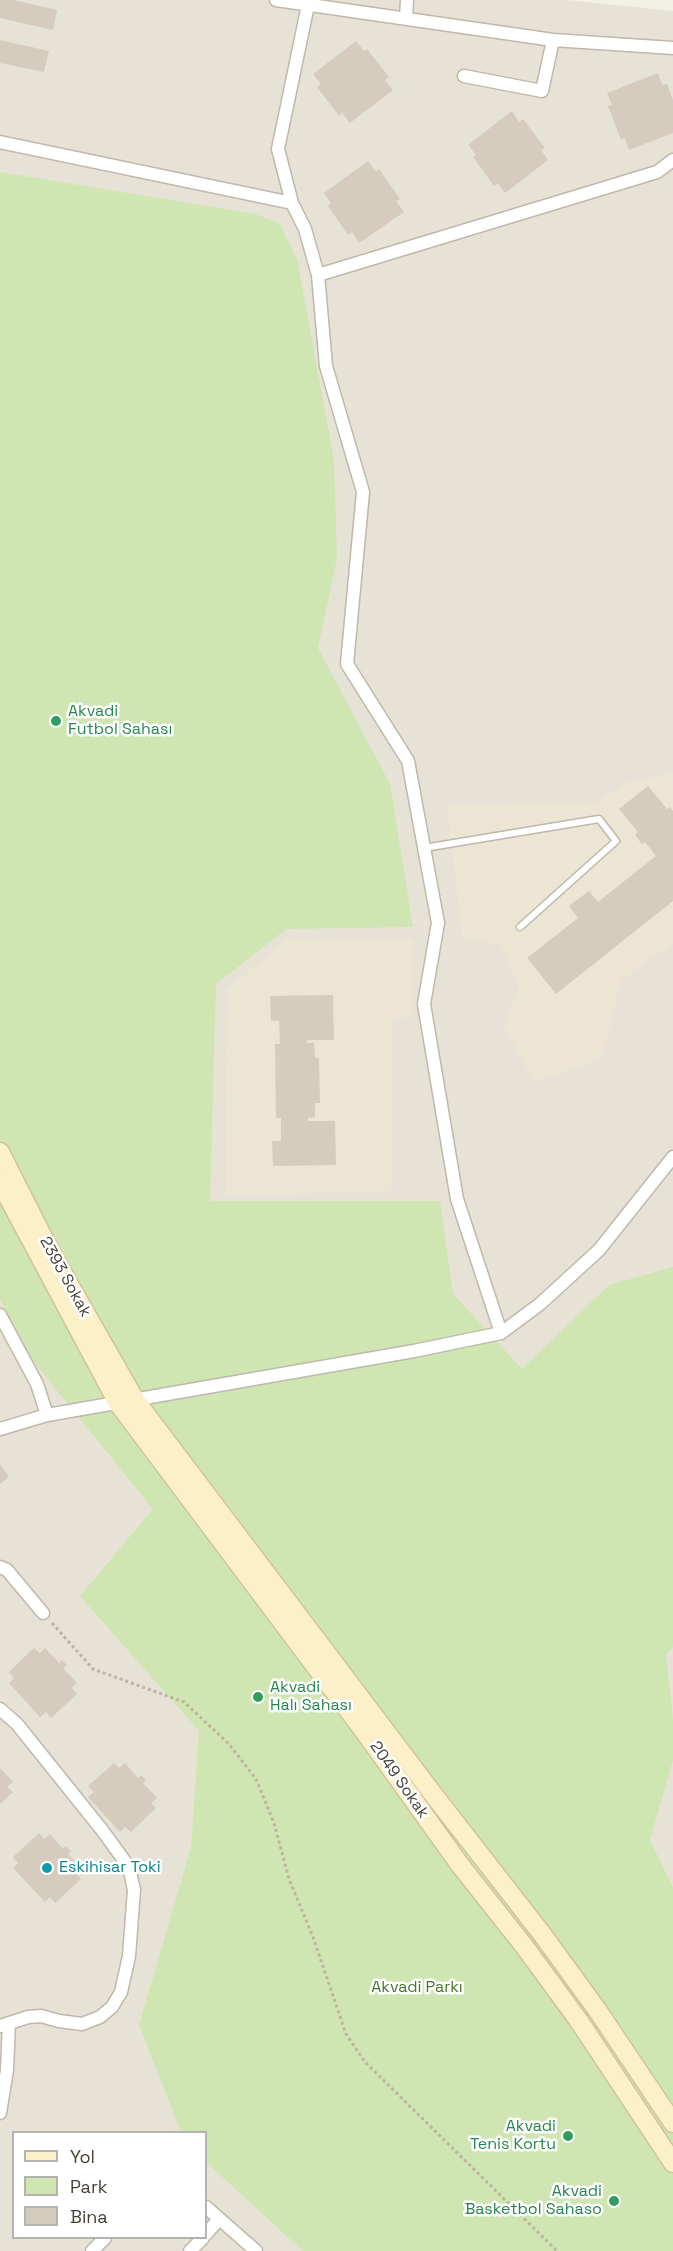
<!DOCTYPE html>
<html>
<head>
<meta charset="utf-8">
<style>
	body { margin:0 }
	#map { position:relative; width:673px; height:2251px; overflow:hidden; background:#f3f0e8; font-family:"Space Grotesk",sans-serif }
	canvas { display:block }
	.legend { position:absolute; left:12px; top:2131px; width:195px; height:108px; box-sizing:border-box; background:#fff; border:2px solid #b5b3af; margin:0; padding:8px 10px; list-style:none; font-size:18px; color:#474037 }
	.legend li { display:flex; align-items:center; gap:12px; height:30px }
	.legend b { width:30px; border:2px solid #b5b3af }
</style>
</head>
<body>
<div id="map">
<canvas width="673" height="2251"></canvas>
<ul class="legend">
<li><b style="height:8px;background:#fcf0c9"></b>Yol</li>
<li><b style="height:16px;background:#cfe6b3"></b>Park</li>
<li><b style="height:16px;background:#d5ccbe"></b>Bina</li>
</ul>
</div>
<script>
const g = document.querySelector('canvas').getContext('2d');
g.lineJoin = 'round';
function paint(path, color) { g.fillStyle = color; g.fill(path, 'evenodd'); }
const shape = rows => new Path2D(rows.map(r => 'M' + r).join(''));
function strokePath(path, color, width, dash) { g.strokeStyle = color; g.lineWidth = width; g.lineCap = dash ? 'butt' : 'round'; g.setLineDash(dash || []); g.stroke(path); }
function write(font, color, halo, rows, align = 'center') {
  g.font = font + ' "Space Grotesk",sans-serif'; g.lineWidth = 5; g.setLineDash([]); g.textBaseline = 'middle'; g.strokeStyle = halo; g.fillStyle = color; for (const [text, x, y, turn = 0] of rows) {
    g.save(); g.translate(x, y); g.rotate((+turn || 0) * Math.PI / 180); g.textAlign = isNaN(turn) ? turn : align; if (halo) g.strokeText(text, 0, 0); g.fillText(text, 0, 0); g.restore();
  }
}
paint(shape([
	[0,0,567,0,673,11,673,2251,0,2251],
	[14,2132,206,2132,206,2238,14,2238]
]), '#e7e2d6');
paint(shape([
	[673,773,673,944,621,980,602,1058,535,1083,504,1027,519,986,500,943,463,942,447,806,598,802,624,783],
	[413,939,413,1016,392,1019,391,1191,226,1196,227,989,286,940]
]), '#ece5d3');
paint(shape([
	[0,172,255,214,279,223,297,259,334,460,337,558,318,648,390,784,413,927,286,929,216,984,210,1201,440,1201,453,1294,522,1369,609,1285,673,1267,673,1647,666,1655,673,1719,673,1760,650,1840,673,1888,673,2251,303,2251,206,2162,206,2132,181,2132,139,2025,191,1848,199,1731,80,1596,153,1509,33,1361,0,1299]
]), '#cfe6b3');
paint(shape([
	[0,0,13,0,57,10,53,30,0,18],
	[0,40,49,51,44,72,0,63],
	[356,41,364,51,367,49,389,77,385,80,393,90,350,123,342,113,339,116,317,87,321,84,313,74],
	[658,73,662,85,667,84,673,100,673,133,629,150,625,138,621,140,608,106,612,105,607,93],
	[512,111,519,122,523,119,545,148,541,150,548,160,505,193,498,183,494,186,473,157,476,155,468,145],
	[368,161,376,172,379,169,400,199,396,201,404,212,359,243,352,232,348,235,328,206,331,203,324,193],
	[648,786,667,809,670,807,673,811,673,901,556,994,527,958,578,918,569,906,589,891,598,902,656,856,645,842,642,844,635,835,638,832,619,809],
	[333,995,334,1040,307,1040,307,1043,314,1043,315,1058,319,1058,320,1103,315,1103,315,1117,308,1118,308,1121,335,1121,336,1165,273,1166,272,1141,281,1141,281,1118,276,1118,275,1044,280,1044,279,1021,271,1021,270,996],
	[0,1464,9,1477,0,1484],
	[34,1648,40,1653,45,1648,59,1663,62,1660,67,1665,63,1668,77,1683,71,1688,77,1694,51,1718,46,1712,40,1717,9,1683,14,1678,9,1672],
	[114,1763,119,1768,125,1763,138,1778,141,1775,146,1780,143,1783,157,1798,151,1803,156,1808,131,1832,125,1827,120,1832,88,1797,94,1792,88,1786],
	[0,1768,13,1782,7,1787,13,1792,0,1804],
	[39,1833,44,1839,50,1834,63,1849,66,1846,71,1851,68,1854,81,1868,76,1873,81,1879,55,1903,50,1897,45,1902,13,1868,18,1863,13,1857]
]), '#d5ccbe');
const service = shape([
	[424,848,599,819,616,841,520,927]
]);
const minor = shape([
	[276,0,553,40,673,48],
	[308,5,278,149,292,203,305,229,318,275,326,366,363,492,347,664,408,761,438,923,424,1004,457,1199,501,1333],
	[406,19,407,0],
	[464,76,542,91,553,40],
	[0,142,292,203],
	[318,275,657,172,673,160],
	[0,1315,37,1384,47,1415],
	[0,1429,47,1415,414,1351,501,1333,540,1304,599,1250,673,1157],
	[0,1567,7,1570,43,1613],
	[0,1709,17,1724,102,1830,129,1867,134,1890,129,1956,121,1992,112,2007,100,2017,82,2024,59,2021,41,2016,28,2017,0,2026],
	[0,2113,7,2070,9,2023],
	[206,2207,256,2251],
	[206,2234,219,2219],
	[92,2251,105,2238],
	[190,2251,203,2238]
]);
const secondary = shape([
	[0,1152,50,1251,135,1400,433,1794,542,1934,598,2011,673,2123],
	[0,1182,118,1403,364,1731,460,1865,524,1946,579,2021,673,2163]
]);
strokePath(service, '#bfb8ab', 9);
strokePath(minor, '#bfb8ab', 15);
strokePath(secondary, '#d1c399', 21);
strokePath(shape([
	[52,1623,93,1669,184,1702,229,1744,256,1779,274,1823,289,1879,313,1937,346,2034,365,2062,557,2251]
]), '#c0b39d', 3, [3, 3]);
strokePath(service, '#fff', 6);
strokePath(minor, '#fff', 12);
strokePath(secondary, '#fcf0c9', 18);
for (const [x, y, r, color] of [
	[56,721,6,"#2e9e5b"],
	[258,1697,6,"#2e9e5b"],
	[47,1868,6,"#0f9aa8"],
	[568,2136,6,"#2e9e5b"],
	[614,2201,6,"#2e9e5b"]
]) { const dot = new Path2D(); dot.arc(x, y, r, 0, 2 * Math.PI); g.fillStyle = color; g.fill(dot); strokePath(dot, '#fff', 2); }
write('16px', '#27864d', '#fff', [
	["Akvadi",68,712],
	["Futbol Sahası",68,730],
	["Akvadi",270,1688],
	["Halı Sahası",270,1706],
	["Akvadi",556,2127,"right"],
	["Tenis Kortu",556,2145,"right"],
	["Akvadi",602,2192,"right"],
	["Basketbol Sahaso",602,2210,"right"]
], 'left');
write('16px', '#474037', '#fff', [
	["2393 Sokak",65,1277,61],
	["2049 Sokak",399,1780,55]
]);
write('16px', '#0d838f', '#fff', [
	["Eskihisar Toki",59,1868]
], 'left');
write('16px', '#48762c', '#fff', [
	["Akvadi Parkı",417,1988]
]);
</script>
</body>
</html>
